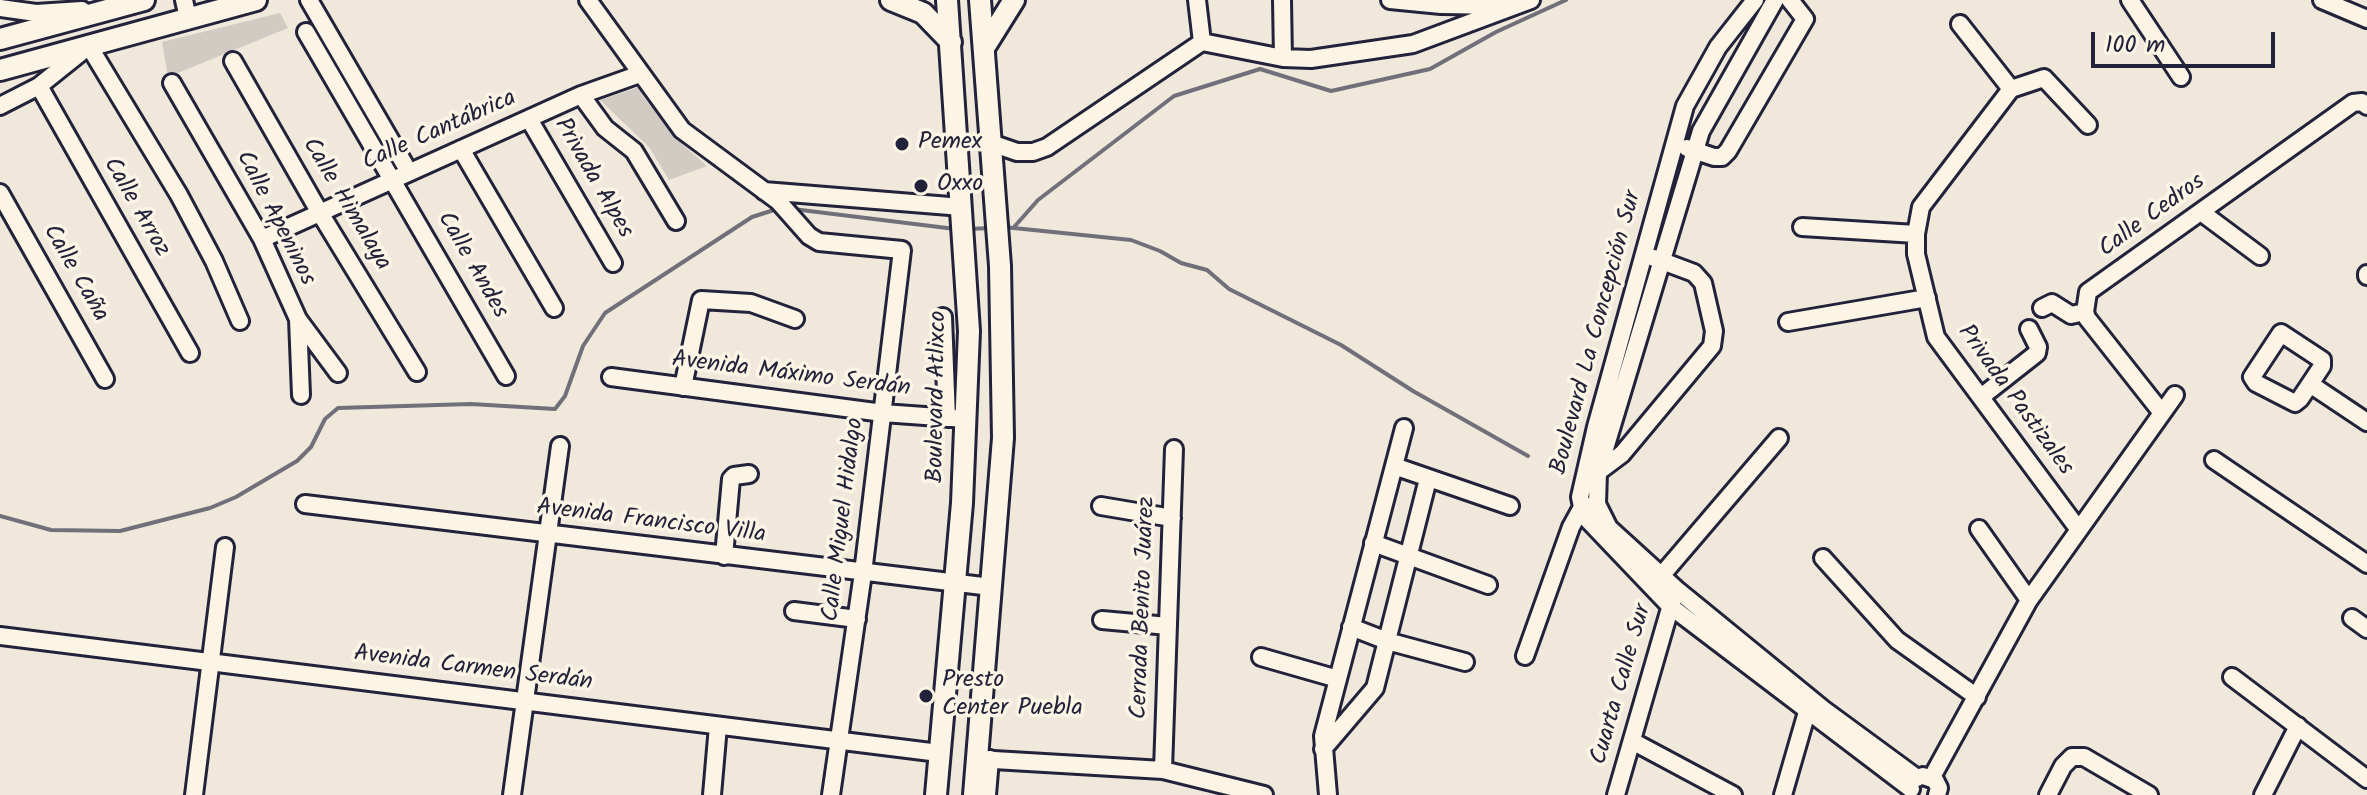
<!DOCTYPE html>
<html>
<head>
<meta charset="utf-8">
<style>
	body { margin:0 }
	#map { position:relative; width:2367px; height:795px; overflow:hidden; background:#efe8db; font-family:Kalam,sans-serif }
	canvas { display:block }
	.scale { position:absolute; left:2091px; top:32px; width:184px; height:36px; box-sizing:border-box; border:4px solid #22223b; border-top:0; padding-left:10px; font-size:24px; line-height:28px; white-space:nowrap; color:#22223b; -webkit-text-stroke:6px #fcf5e5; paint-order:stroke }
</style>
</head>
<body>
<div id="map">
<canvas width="2367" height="795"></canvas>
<div class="scale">100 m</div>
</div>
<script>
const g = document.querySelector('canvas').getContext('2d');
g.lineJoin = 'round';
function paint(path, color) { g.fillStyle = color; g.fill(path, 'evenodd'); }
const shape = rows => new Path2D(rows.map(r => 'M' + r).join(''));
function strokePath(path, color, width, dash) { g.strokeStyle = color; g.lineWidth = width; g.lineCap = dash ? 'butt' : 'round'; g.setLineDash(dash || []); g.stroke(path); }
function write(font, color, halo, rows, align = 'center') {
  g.font = font + ' Kalam,sans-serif'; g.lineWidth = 7; g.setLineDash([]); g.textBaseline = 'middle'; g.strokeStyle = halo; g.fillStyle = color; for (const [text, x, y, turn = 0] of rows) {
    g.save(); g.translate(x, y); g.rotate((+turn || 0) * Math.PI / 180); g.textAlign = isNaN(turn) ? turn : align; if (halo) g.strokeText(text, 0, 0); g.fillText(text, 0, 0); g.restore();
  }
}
paint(shape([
	[280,13,288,28,168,77,162,42],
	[639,87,644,98,683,145,707,166,669,180,649,147,600,100]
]), '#d1cbc3');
strokePath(shape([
	[793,209,955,229],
	[1015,226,1038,200,1174,96,1260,69,1331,91,1430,69,1496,32,1566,0],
	[1004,227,1131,240,1160,251,1181,263,1207,270,1229,289,1341,345,1413,391,1528,456],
	[968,229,991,228],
	[0,516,51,530,120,531,210,508,236,497,297,461,311,447,325,419,338,408,471,404,555,409,565,396,583,346,605,313,752,217,777,209]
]), '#716f79', 4);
const minor = shape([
	[184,0,188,18],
	[309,0,409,172],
	[588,0,682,130,778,201,809,236,819,242,902,250,863,573,831,795],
	[1197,0,1202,42],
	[1282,0,1283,58],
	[1390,0,1441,5,1505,6],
	[1755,0,1718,47,1685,106,1596,427,1580,497,1582,507,1587,519,1670,606,1911,789],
	[1775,0,1701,131,1598,472,1597,504,1609,528,1676,589,1823,709,1917,778],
	[2130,0,2181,77],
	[2322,0,2367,19],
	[0,8,36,13,82,10],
	[1960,24,2011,89],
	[306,32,506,376],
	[233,61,320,213,417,372],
	[172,83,262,239,298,319,338,373],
	[39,86,190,353],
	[581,95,605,128,634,151,676,221],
	[0,106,39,86,89,46,179,195,214,261,240,321],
	[529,119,613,263],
	[991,143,1017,152,1033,152,1047,147,1202,42,1283,58,1311,59,1413,44,1531,0],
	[1687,148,1714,157,1722,157,1728,151,1805,19,1790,0],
	[461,149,554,308],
	[764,191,962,207],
	[0,193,105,379],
	[2201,212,2260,256],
	[1802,227,1916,234],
	[262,239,581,95,640,74],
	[2367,274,2367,276],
	[2042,308,2052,303,2071,315,2085,312],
	[943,317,947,418],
	[298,319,301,395],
	[1788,322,1927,298],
	[2281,333,2322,360,2322,366,2300,399,2295,403,2256,383,2252,377,2281,333],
	[611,377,883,413,966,419],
	[2310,384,2367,422],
	[683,387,701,300,751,303,795,319],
	[1981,397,2037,353,2038,347,2029,329],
	[2162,413,2087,318,2085,312,2088,292,2353,103,2362,102,2367,106],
	[2214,460,2367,564],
	[1394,466,1510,506],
	[1598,472,1622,454,1712,346,1714,331,1703,283,1694,273,1654,258],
	[305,504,991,587],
	[1101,506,1172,518],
	[1979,529,2029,600],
	[2079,530,1936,337,1916,254,1916,234,1921,207,2011,89,2044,78,2088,125],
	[1373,543,1488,585],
	[724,556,731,479,734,476,749,474],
	[1823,558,1897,640,1977,697],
	[1661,576,1779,438],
	[794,611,857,619],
	[2352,618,2367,629],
	[1102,620,1168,626],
	[1351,627,1387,641,1465,662],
	[0,636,939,753],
	[1525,656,1571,527,1582,507,1587,506],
	[1261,657,1338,679],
	[2232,677,2367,779],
	[1632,741,1733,795],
	[1323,749,1375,688,1428,479],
	[977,759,1163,770,1264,795],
	[1163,770,1174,449],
	[1923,776,1935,780,1939,788,1937,795],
	[1932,777,2029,600,2175,395],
	[194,795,225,547],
	[512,795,560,446],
	[712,795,718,726],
	[987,795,990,759],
	[1328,795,1323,736,1404,428],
	[1616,795,1673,598],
	[1783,795,1807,712],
	[2048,795,2063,766,2072,757,2084,757,2149,795],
	[2263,795,2298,726]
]);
const major = shape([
	[891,0,923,13,951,42],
	[0,39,144,0],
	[984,48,1014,0],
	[0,70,256,0],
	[936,795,962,503,969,331,947,0],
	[974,795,1003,438,1000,266,980,0]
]);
strokePath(minor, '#22223b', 22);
strokePath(major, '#22223b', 26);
strokePath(minor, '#fcf5e5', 16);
strokePath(major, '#fcf5e5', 20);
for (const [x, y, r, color] of [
	[902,144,8,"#22223b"],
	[921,186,8,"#22223b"],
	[926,696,8,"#22223b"]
]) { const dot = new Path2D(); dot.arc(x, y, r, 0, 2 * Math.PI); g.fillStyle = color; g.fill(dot); strokePath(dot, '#fcf5e5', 3); }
write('24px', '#22223b', '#fcf5e5', [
	["Calle Cantábrica",440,132,-24],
	["Privada Alpes",592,179,60],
	["Calle Himalaya",345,205,59],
	["Calle Arroz",135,208,60],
	["Calle Cedros",2153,217,-36],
	["Calle Apeninos",274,219,63],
	["Calle Andes",471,266,60],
	["Calle Caña",74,274,60],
	["Boulevard La Concepción Sur",1598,333,-75],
	["Avenida Máximo Serdán",791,376,7],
	["Boulevard Atlixco",939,397,-89],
	["Privada Pastizales",2014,401,54],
	["Calle Miguel Hidalgo",845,520,-83],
	["Avenida Francisco Villa",651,523,7],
	["Cerrada Benito Juárez",1145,608,-88],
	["Avenida Carmen Serdán",473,670,7],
	["Cuarta Calle Sur",1623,685,-74]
]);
write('24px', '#22223b', '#fcf5e5', [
	["Pemex",918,144],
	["Oxxo",937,186],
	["Presto",942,682],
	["Center Puebla",942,710]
], 'left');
</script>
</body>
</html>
